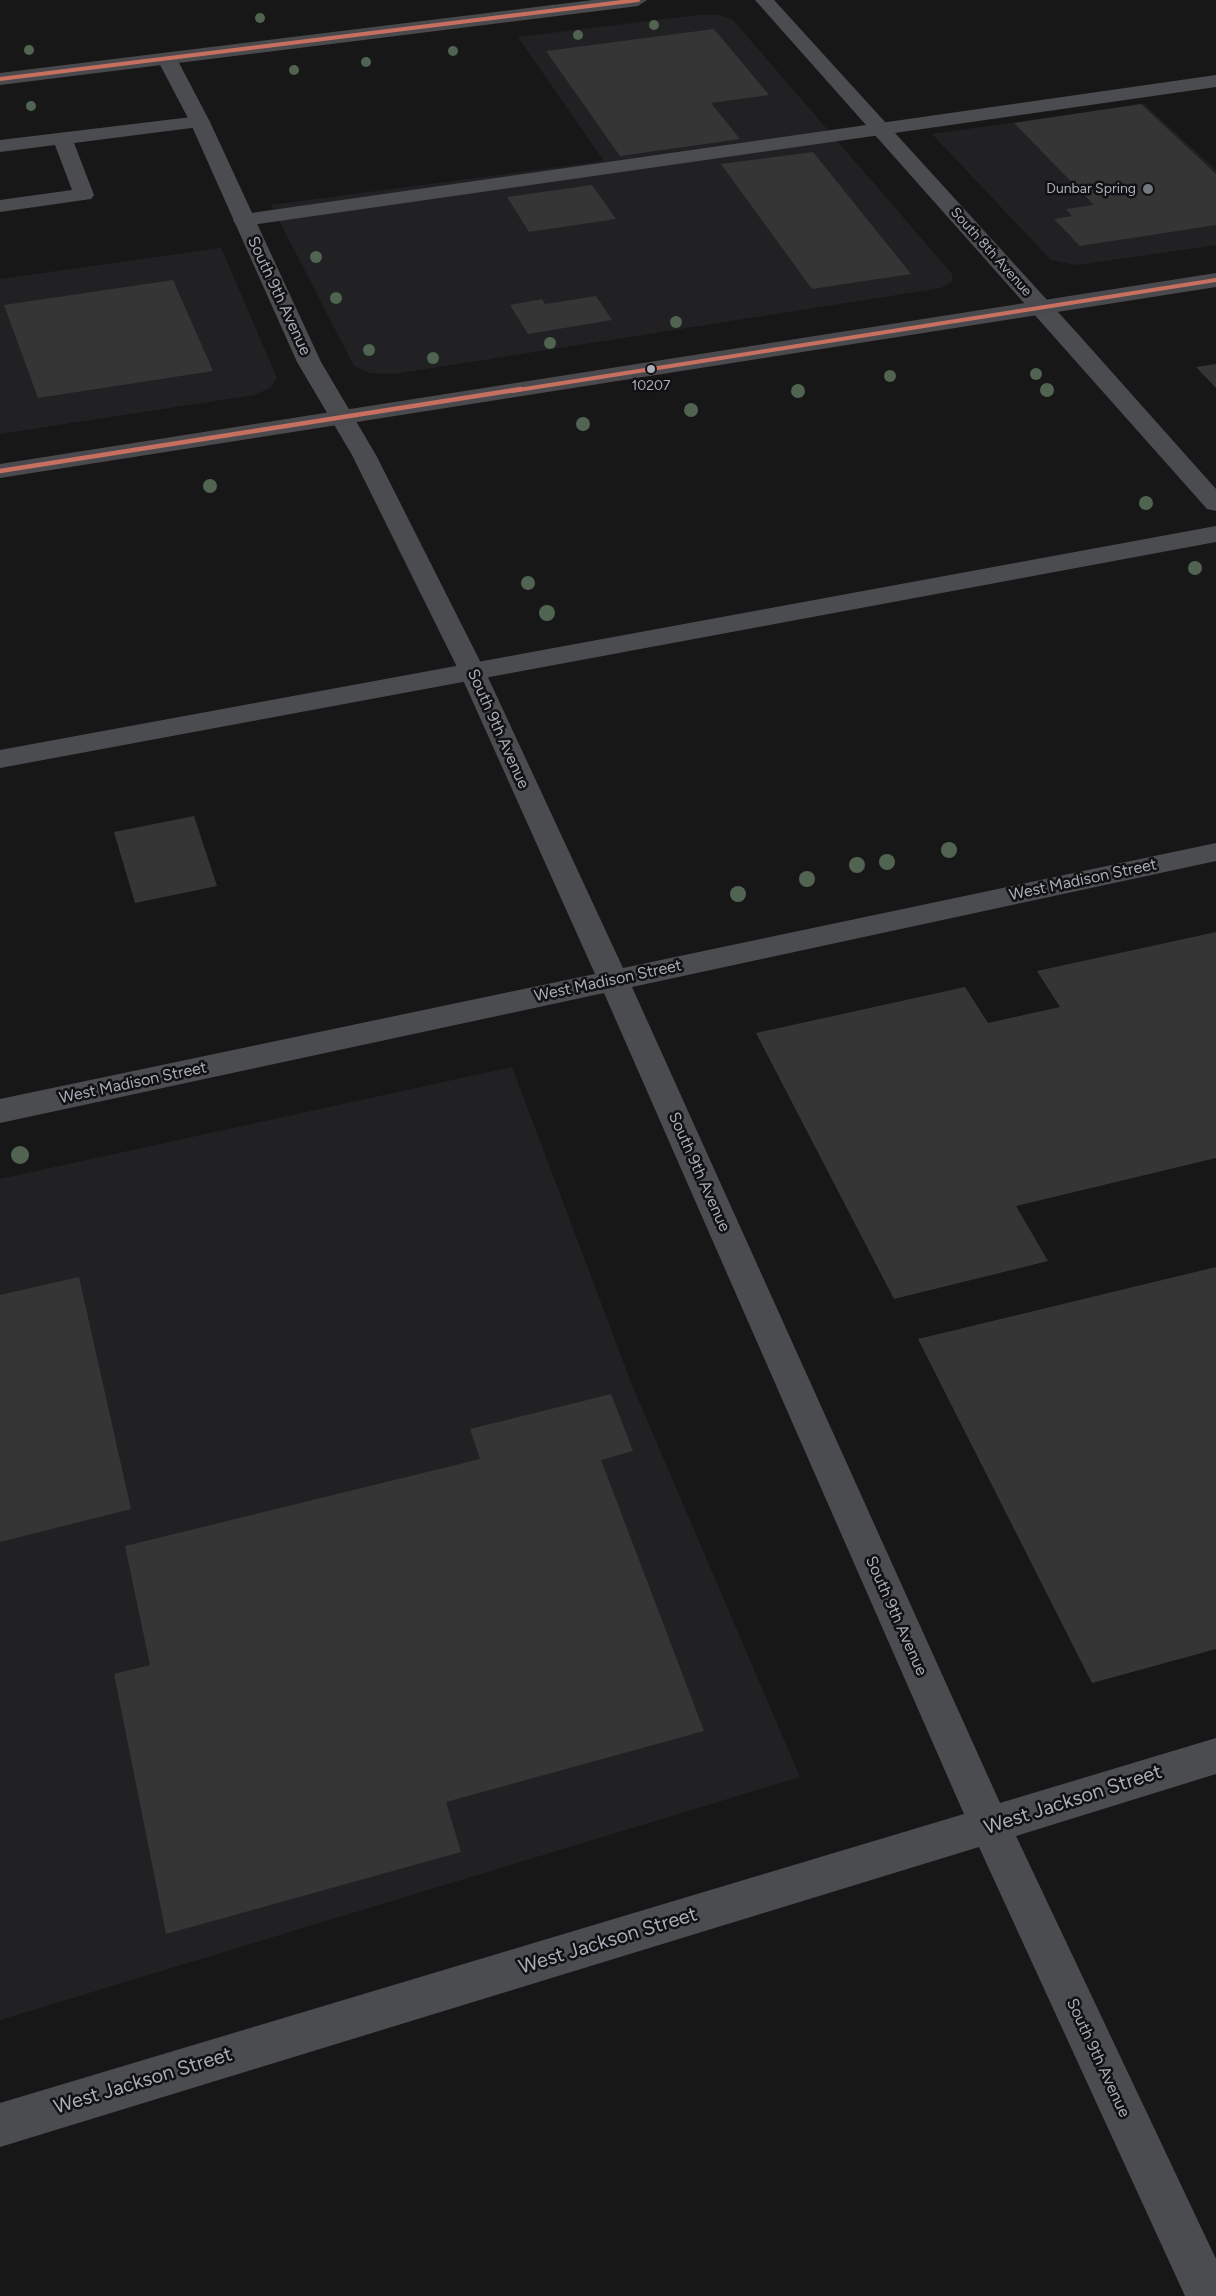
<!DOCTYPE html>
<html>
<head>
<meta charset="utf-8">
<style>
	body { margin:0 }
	canvas { display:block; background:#171717 }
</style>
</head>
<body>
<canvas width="1216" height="2296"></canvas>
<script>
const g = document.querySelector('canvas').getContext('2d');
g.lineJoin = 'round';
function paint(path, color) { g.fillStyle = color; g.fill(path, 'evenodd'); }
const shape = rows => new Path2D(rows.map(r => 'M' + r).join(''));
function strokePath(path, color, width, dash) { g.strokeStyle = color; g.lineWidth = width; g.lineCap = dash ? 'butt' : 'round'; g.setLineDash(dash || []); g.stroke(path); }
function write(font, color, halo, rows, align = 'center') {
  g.font = font + ' Figtree,sans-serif'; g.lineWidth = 5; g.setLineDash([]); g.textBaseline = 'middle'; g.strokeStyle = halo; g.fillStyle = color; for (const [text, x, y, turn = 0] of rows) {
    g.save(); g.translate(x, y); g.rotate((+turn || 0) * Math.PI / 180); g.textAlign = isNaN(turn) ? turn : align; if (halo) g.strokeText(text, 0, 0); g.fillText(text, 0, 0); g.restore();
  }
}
paint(shape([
	[698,15,719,15,733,20,952,274,952,282,941,288,394,374,370,373,354,366,271,205,604,161,518,37],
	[1144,104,1216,170,1216,245,1076,265,1051,260,932,134],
	[221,248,277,378,270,388,254,395,0,434,0,279],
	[512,1067,632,1385,800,1777,0,2020,0,1179]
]), '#212123');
paint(shape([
	[714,29,769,95,711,103,740,139,620,156,546,51],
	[1141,104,1216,174,1216,225,1080,246,1054,219,1072,216,1066,209,1094,205,1014,123],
	[813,152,911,274,812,289,721,164],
	[592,185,616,219,529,232,507,197],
	[173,280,213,371,38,398,4,305],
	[596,296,612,320,528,334,510,305,542,299,545,304],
	[1216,364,1216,388,1196,367],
	[194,816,217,886,135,903,114,832],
	[1216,932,1216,1158,1016,1206,1048,1261,894,1299,756,1033,965,987,988,1023,1060,1007,1037,971],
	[1216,1267,1216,1649,1092,1683,918,1339],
	[79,1277,131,1509,0,1542,0,1295],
	[611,1394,633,1451,601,1460,704,1731,446,1802,461,1852,166,1934,114,1674,150,1665,125,1546,480,1459,470,1429]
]), '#353536');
paint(shape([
	[1216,75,1216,87,244,226,236,225,233,220,236,215,244,214,1216,75],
	[200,116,207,118,210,122,207,126,74,143,94,195,91,199,0,212,0,200,72,190,55,145,0,152,0,140,200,116],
	[1216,526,1216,542,0,768,0,750,1216,526]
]), '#4b4c50');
paint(shape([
	[755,0,774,0,1078,334,1216,489,1216,511,1207,509,755,0],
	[167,53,177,59,210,122,321,362,376,455,485,671,623,968,1216,843,1216,861,632,987,1000,1803,1216,1738,1216,1774,1016,1836,1216,2259,1216,2296,1185,2296,979,1847,0,2147,0,2103,964,1814,604,993,0,1123,0,1099,595,974,459,671,352,455,297,362,190,122,157,59,167,53]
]), '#4b4c50');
paint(shape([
	[593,0,647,0,638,6,0,85,0,73,593,0],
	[1216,273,1216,287,0,478,0,464,1216,273]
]), '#4a4a4e');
strokePath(shape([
	[0,79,638,0],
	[512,391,1216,280]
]), '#c87060', 4);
strokePath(shape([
	[0,471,521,389]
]), '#c87060', 4.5);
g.fillStyle = '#506451';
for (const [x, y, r] of [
	[260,18,5],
	[654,25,5],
	[578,35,5],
	[29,50,5],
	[453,51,5],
	[366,62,5],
	[294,70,5],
	[31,106,5],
	[316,257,6],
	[336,298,6],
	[676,322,6],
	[550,343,6],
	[369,350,6],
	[433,358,6],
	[1036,374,6],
	[890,376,6],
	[1047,390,7],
	[798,391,7],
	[691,410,7],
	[583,424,7],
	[210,486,7],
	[1146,503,7],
	[1195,568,7],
	[528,583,7],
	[547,613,8],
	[949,850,8],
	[887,862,8],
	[857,865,8],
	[807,879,8],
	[738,894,8],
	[20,1155,9]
]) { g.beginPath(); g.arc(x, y, r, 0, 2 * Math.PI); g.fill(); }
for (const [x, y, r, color] of [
	[1148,189,6,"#757880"],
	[651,369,5,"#a8adb8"]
]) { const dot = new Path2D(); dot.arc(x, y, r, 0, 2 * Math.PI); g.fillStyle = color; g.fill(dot); strokePath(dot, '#111113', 2); }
write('14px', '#a8adb8', '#111113', [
	["Dunbar Spring",1136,189]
], 'right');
write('14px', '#a8adb8', '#111113', [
	["South 8th Avenue",991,252,48]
]);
write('14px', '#a8adb8', '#111113', [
	["10207",651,386]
]);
write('16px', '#a8adb8', '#111113', [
	["South 9th Avenue",279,296,65],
	["South 9th Avenue",498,729,66],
	["West Madison Street",1083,880,-12],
	["West Madison Street",608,981,-12],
	["West Madison Street",133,1083,-12],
	["South 9th Avenue",699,1172,66],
	["South 9th Avenue",896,1616,66],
	["South 9th Avenue",1098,2058,65]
]);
write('20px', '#a8adb8', '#111113', [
	["West Jackson Street",1073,1800,-18],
	["West Jackson Street",608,1941,-17],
	["West Jackson Street",143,2081,-17]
]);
</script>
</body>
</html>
